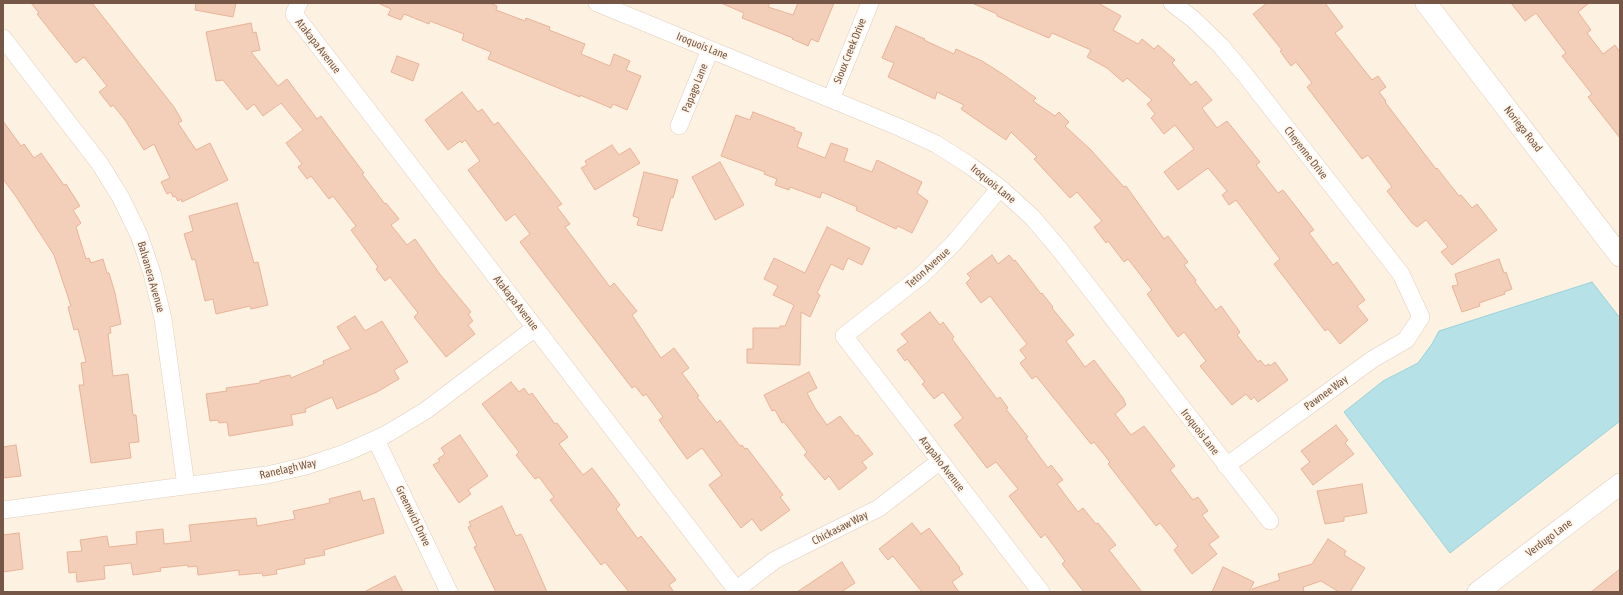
<!DOCTYPE html>
<html>
<head>
<meta charset="utf-8">
<style>
	body { margin:0 }
	#map { position:relative; width:1623px; height:595px; overflow:hidden; background:#fdf1e1; font-family:"Asap Condensed",sans-serif }
	canvas { display:block }
	.frame { position:absolute; inset:0; border:4px solid #755647; pointer-events:none }
</style>
</head>
<body>
<div id="map">
<canvas width="1623" height="595"></canvas>
<div class="frame"></div>
</div>
<script>
const g = document.querySelector('canvas').getContext('2d');
g.lineJoin = 'round';
function paint(path, color) { g.fillStyle = color; g.fill(path, 'evenodd'); }
const shape = rows => new Path2D(rows.map(r => 'M' + r).join(''));
function strokePath(path, color, width, dash) { g.strokeStyle = color; g.lineWidth = width; g.lineCap = dash ? 'butt' : 'round'; g.setLineDash(dash || []); g.stroke(path); }
function write(font, color, halo, rows, align = 'center') {
  g.font = font + ' "Asap Condensed",sans-serif'; g.lineWidth = 3; g.setLineDash([]); g.textBaseline = 'middle'; g.strokeStyle = halo; g.fillStyle = color; for (const [text, x, y, turn = 0] of rows) {
    g.save(); g.translate(x, y); g.rotate((+turn || 0) * Math.PI / 180); g.textAlign = isNaN(turn) ? turn : align; if (halo) g.strokeText(text, 0, 0); g.fillText(text, 0, 0); g.restore();
  }
}
const water = shape([
	[1592,282,1620,318,1620,421,1450,553,1344,412,1383,381,1418,363,1432,344,1439,331,1592,282]
]);
paint(water, '#b5e1e7');
strokePath(water, '#9bd2d9', 1);
const building = shape([
	[31,3,92,3,174,107,182,121,178,123,196,150,210,143,228,180,182,202,181,199,178,201,175,196,173,197,171,192,167,194,161,182,170,178,154,144,144,150,125,120,113,105,111,107,99,92,107,86,84,57,76,63,37,14,39,13,31,3],
	[196,3,236,3,233,17,195,10,196,3],
	[378,3,490,3,497,6,496,10,525,21,526,18,550,27,549,30,585,44,581,54,610,66,614,54,630,61,626,70,641,76,627,110,613,104,611,108,580,95,580,97,488,59,491,52,462,40,464,34,430,21,429,24,404,14,401,20,388,15,391,9,378,3],
	[721,3,770,3,768,7,793,15,798,3,834,3,818,42,811,39,808,46,792,39,793,38,742,18,744,13,721,3],
	[972,3,1098,3,1121,16,1113,30,1138,44,1142,39,1154,49,1158,45,1175,60,1172,63,1191,85,1196,81,1212,100,1202,108,1217,128,1227,121,1260,162,1256,165,1278,193,1283,190,1314,230,1309,233,1333,265,1337,262,1365,300,1357,306,1368,320,1340,344,1328,329,1325,331,1274,264,1280,259,1236,200,1229,205,1222,195,1227,191,1208,168,1178,190,1164,172,1194,149,1175,125,1164,134,1151,118,1155,114,1147,104,1152,100,1127,78,1123,82,1107,68,1087,57,1091,50,1052,33,1049,38,997,16,997,14,972,3],
	[1267,3,1325,3,1343,27,1335,33,1372,80,1378,76,1386,87,1379,92,1386,101,1385,102,1436,169,1437,168,1459,196,1461,195,1472,208,1477,204,1497,230,1452,265,1441,252,1448,247,1426,220,1417,227,1412,223,1387,191,1392,187,1368,155,1362,159,1307,87,1312,83,1296,62,1291,66,1280,51,1282,50,1253,14,1267,3],
	[1511,3,1589,3,1578,12,1591,30,1587,33,1603,54,1615,45,1620,52,1620,138,1588,97,1592,94,1562,56,1566,53,1536,13,1525,21,1511,3],
	[251,23,253,33,256,32,260,50,251,52,278,86,287,79,317,119,321,116,364,173,362,174,385,204,386,203,399,219,391,225,407,245,415,239,439,273,471,312,468,314,473,321,468,325,475,334,446,357,414,317,418,313,390,277,385,281,376,269,378,267,351,230,356,226,333,196,329,199,311,176,307,179,298,167,302,164,286,143,303,130,281,103,263,116,254,104,247,110,223,80,216,81,206,32,251,23],
	[896,26,925,39,924,40,954,54,956,49,982,61,1004,75,1036,98,1033,101,1055,116,1059,112,1069,122,1065,126,1091,150,1124,187,1126,186,1164,239,1168,236,1188,262,1184,265,1196,280,1195,282,1216,310,1221,306,1240,332,1237,335,1258,362,1260,360,1265,366,1269,364,1270,366,1275,362,1288,380,1258,402,1254,397,1251,400,1246,394,1232,405,1200,366,1206,361,1184,332,1178,337,1147,294,1152,290,1128,259,1124,262,1108,241,1106,243,1094,227,1102,221,1077,192,1070,198,1034,159,1037,157,1011,132,1006,140,961,109,964,105,937,92,935,99,888,77,894,63,882,58,896,26],
	[397,56,419,64,413,81,391,72,397,56],
	[462,92,478,112,482,109,494,125,498,122,562,204,557,207,570,224,565,227,610,287,614,283,637,311,632,315,661,358,674,348,689,368,682,373,699,396,697,397,717,423,720,420,740,446,742,445,745,449,747,448,783,495,780,497,790,510,761,531,752,519,741,528,709,485,722,475,702,448,687,459,659,420,663,417,646,394,643,396,635,386,632,388,545,275,520,242,530,234,515,214,506,221,468,170,480,161,465,140,462,143,460,141,448,150,425,120,462,92],
	[753,112,795,128,794,130,802,133,797,147,825,158,831,143,848,149,844,161,872,172,877,160,922,182,917,193,928,201,912,233,898,226,896,229,856,210,857,207,822,192,820,198,790,187,789,190,775,185,777,179,764,174,765,172,721,156,736,115,750,120,753,112],
	[3,121,21,146,24,144,34,158,41,153,64,185,66,184,80,206,73,210,81,223,76,227,86,259,89,258,91,263,103,259,107,273,109,273,115,293,121,324,110,327,111,333,108,334,113,376,128,374,133,415,136,415,139,442,129,443,131,458,91,463,79,385,84,385,81,363,86,362,78,329,74,330,68,307,71,306,54,255,17,198,3,179,3,121],
	[612,145,619,155,630,148,640,163,595,190,581,168,587,165,585,161,612,145],
	[720,162,744,205,715,220,692,177,720,162],
	[644,172,678,180,673,198,671,197,662,231,637,225,639,218,633,216,644,172],
	[237,203,254,263,258,262,268,305,251,309,250,306,216,314,213,299,205,301,195,259,192,260,184,234,193,231,189,216,237,203],
	[827,227,870,248,862,265,848,258,843,270,831,264,817,293,820,295,810,317,801,312,800,365,747,363,747,349,753,349,753,328,780,328,780,326,785,326,794,305,773,295,778,286,764,279,774,258,805,273,827,227],
	[992,255,998,264,1009,255,1014,261,1015,260,1041,294,1042,293,1053,307,1052,308,1074,335,1066,341,1085,367,1094,360,1123,398,1126,405,1115,414,1131,435,1144,426,1175,466,1170,470,1193,500,1198,497,1208,511,1202,515,1219,537,1209,544,1217,554,1192,574,1174,550,1178,546,1160,523,1156,526,1108,464,1110,462,1094,442,1091,444,1036,376,1032,379,1020,363,1026,358,1020,350,1027,344,990,296,981,303,966,283,971,278,967,274,992,255],
	[1499,259,1504,273,1506,272,1512,289,1504,292,1505,294,1479,303,1480,306,1462,312,1452,286,1458,285,1455,274,1499,259],
	[930,312,940,325,943,322,954,337,952,339,997,399,1000,397,1008,408,1006,409,1028,437,1026,438,1048,468,1051,465,1063,480,1057,484,1078,512,1083,508,1096,524,1098,523,1116,545,1109,550,1142,592,1084,592,1062,564,1065,561,1045,534,1041,538,1009,496,1018,489,996,462,987,468,954,425,963,418,943,392,934,399,922,384,925,382,907,359,905,361,897,350,908,342,901,334,930,312],
	[355,316,365,331,382,321,408,362,394,370,399,379,377,392,337,409,332,397,305,409,306,412,291,415,293,425,229,436,227,422,219,423,218,420,210,421,206,394,227,391,226,388,260,383,260,381,290,375,291,378,324,364,323,361,351,349,337,327,355,316],
	[809,372,817,388,807,393,815,408,827,425,840,416,856,436,858,435,873,454,862,462,867,468,839,490,829,476,825,480,804,455,807,452,784,422,782,423,775,410,772,411,764,395,809,372],
	[511,382,519,392,524,388,529,395,532,393,555,424,557,423,568,437,559,444,583,475,592,468,609,490,620,505,616,509,638,539,641,536,676,580,669,585,674,592,629,592,605,562,601,565,550,500,554,497,539,477,535,479,516,455,519,452,482,404,511,382],
	[1336,425,1348,440,1345,443,1354,454,1313,485,1301,469,1310,462,1301,451,1336,425],
	[460,435,488,476,468,490,471,494,459,503,433,465,440,461,438,459,445,454,441,448,460,435],
	[16,445,21,476,3,478,3,447,16,445],
	[1362,484,1367,513,1344,517,1344,521,1325,524,1317,491,1362,484],
	[360,491,363,501,374,498,384,533,324,550,325,555,304,559,305,564,276,570,277,574,263,576,262,573,239,575,239,570,198,575,197,566,188,567,188,565,160,568,161,571,133,575,131,563,104,566,105,579,77,582,76,572,69,573,67,552,82,551,80,540,107,536,109,547,137,544,136,532,163,529,164,544,191,541,189,525,256,518,257,526,295,519,293,511,330,503,329,499,360,491],
	[502,506,516,536,521,534,526,544,547,592,496,592,474,547,477,546,468,527,471,526,469,522,502,506],
	[912,523,921,534,929,528,960,568,959,569,963,574,952,582,959,592,922,592,893,556,888,560,879,549,912,523],
	[19,533,23,569,3,572,3,535,19,533],
	[1328,539,1346,551,1344,555,1365,568,1350,592,1339,592,1321,581,1303,587,1304,592,1252,592,1252,589,1280,580,1278,574,1312,564,1328,539],
	[842,562,855,583,841,592,797,592,842,562],
	[1223,567,1254,582,1249,592,1212,592,1223,567],
	[1620,569,1620,592,1591,592,1620,569],
	[395,576,403,592,364,592,395,576]
]);
paint(building, '#f3ceb8');
strokePath(building, '#e7b398', 1);
const minor = shape([
	[299,3,294,14,738,592],
	[597,3,901,128,936,144,969,165,1000,188,1032,217,1060,250,1270,521],
	[1172,3,1193,19,1221,46,1246,76,1401,274,1421,317,1406,340,1373,359,1226,466],
	[3,38,100,164,121,198,139,235,152,273,163,319,186,486],
	[831,99,870,3],
	[679,126,710,50],
	[1000,188,953,244,922,275,844,336,1041,592],
	[376,440,449,592],
	[3,510,267,475,306,466,345,453,385,435,425,411,535,328],
	[736,590,775,560,879,508,940,461]
]);
const tertiary = shape([
	[1426,3,1620,256],
	[1478,592,1620,484]
]);
strokePath(minor, '#e1cdbd', 18);
strokePath(tertiary, '#e1cdbd', 22);
strokePath(minor, '#fff', 17);
strokePath(tertiary, '#fff', 21);
write('11px', '#755647', '#fff5e8', [
	["Atakapa Avenue",318,46,52],
	["Iroquois Lane",702,46,22],
	["Sioux Creek Drive",850,51,-68],
	["Papago Lane",695,88,-68],
	["Noriega Road",1523,129,52],
	["Cheyenne Drive",1306,153,52],
	["Iroquois Lane",993,184,39],
	["Teton Avenue",928,268,-42],
	["Balvanera Avenue",151,277,74],
	["Atakapa Avenue",516,303,52],
	["Pawnee Way",1326,393,-36],
	["Iroquois Lane",1200,432,52],
	["Arapaho Avenue",942,464,52],
	["Ranelagh Way",288,469,-13],
	["Greenwich Drive",413,516,64],
	["Chickasaw Way",840,528,-27],
	["Verdugo Lane",1549,538,-37]
]);
</script>
</body>
</html>
